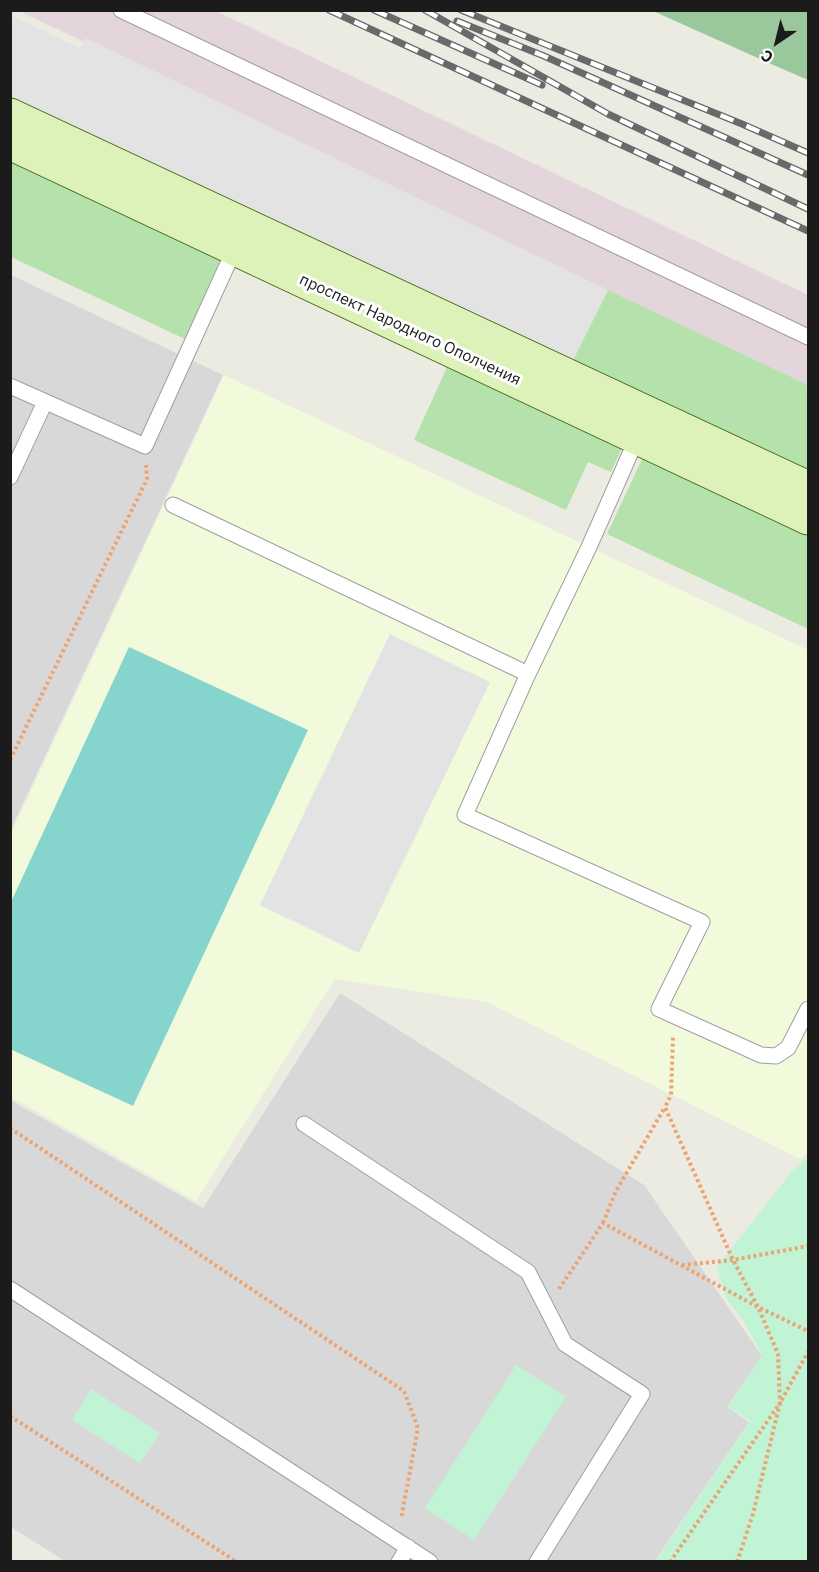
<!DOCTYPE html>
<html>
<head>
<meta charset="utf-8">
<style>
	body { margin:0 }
	#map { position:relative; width:819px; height:1572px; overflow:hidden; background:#ecebe2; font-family:"IBM Plex Sans",sans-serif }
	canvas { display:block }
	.frame { position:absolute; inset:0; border:12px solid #1b1b1b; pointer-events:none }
	.north { position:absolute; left:747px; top:12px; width:60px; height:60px; -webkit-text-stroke:4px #fff; paint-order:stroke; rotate:215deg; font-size:16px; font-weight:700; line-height:24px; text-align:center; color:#1b1b1b }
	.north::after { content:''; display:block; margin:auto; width:21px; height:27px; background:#1b1b1b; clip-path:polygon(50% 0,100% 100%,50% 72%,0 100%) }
</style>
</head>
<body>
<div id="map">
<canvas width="819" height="1572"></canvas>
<div class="frame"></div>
<div class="north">С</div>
</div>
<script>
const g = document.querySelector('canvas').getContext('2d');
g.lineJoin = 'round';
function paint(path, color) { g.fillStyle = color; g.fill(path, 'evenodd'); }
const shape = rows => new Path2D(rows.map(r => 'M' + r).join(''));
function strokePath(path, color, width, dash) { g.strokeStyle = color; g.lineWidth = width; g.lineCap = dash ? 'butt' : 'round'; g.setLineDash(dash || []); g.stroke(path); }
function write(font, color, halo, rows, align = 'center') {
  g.font = font + ' "IBM Plex Sans",sans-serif'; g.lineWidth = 6; g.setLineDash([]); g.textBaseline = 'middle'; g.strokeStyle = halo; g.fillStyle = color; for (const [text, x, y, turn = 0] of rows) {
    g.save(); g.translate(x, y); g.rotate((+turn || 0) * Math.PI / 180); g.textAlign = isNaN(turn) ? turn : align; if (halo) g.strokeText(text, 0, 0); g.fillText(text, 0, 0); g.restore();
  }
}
paint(shape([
	[11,275,223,375,11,829],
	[340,993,644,1185,762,1356,727,1407,749,1422,655,1561,65,1561,11,1527,10,1100,203,1208]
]), '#d9d8d8');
paint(shape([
	[19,11,216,11,808,295,808,385]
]), '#e4d4dc');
paint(shape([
	[224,375,808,650,808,1152,800,1159,487,1002,335,979,196,1201,11,1097,11,834]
]), '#f1fbdb');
paint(shape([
	[11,160,224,261,187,340,11,257],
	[608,290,808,385,808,472,572,362],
	[447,367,622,448,611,472,588,462,566,510,414,440],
	[643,457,808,534,808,629,607,534]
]), '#b5e2ac');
paint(shape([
	[653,11,808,11,808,80,769,63]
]), '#9ac79b');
paint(shape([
	[808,1157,808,1561,656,1561,750,1421,728,1407,762,1355,745,1323,726,1298,717,1267,793,1170],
	[516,1365,566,1397,474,1540,425,1508],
	[91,1389,160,1433,140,1463,72,1420]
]), '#c1f3d5');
paint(shape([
	[129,647,308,730,133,1106,10,1049,11,902]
]), '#86d4ce');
paint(shape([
	[10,15,80,48,86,38,608,290,572,362,11,97],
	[390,634,490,682,359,953,260,905]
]), '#e3e3e3');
const lane = shape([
	[121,10,808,337],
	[10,386,145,446,235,248],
	[10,477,45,402],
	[173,505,528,674,589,547,637,438],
	[528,674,465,815,702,922,659,1009,761,1055,776,1056,788,1048,808,1009],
	[304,1124,528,1272,565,1344,642,1394,537,1562],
	[10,1289,430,1562],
	[399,1562,408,1547]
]);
const secondary = shape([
	[10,115,808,488],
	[10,143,808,518]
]);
strokePath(lane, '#9f9f9f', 17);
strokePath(secondary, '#41650f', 35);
strokePath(shape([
	[10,760,147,479,146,465],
	[10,1128,404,1391,418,1428,401,1519],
	[603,1223,616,1191,665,1107],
	[682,1265,733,1260,808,1246],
	[559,1289,603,1223,758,1307,808,1331],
	[10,1416,237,1562],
	[10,1560,12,1562],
	[670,1562,780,1403,778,1354,758,1307,733,1260,665,1107,671,1095,673,1037],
	[737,1562,753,1514,780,1403,808,1352]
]), '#eba573', 4, [3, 3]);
strokePath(lane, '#fff', 15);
strokePath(secondary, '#ddf2b9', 33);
const rail = shape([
	[329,10,808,231],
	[374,10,542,85],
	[425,10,608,114,808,209],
	[461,10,742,124,808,153],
	[457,21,544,56,808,175]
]);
strokePath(rail, '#696969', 7);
strokePath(rail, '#fff', 4.5, [14]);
write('16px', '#1b1b1b', '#fff', [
	["проспект Народного Ополчения",410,330,25]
]);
</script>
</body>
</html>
